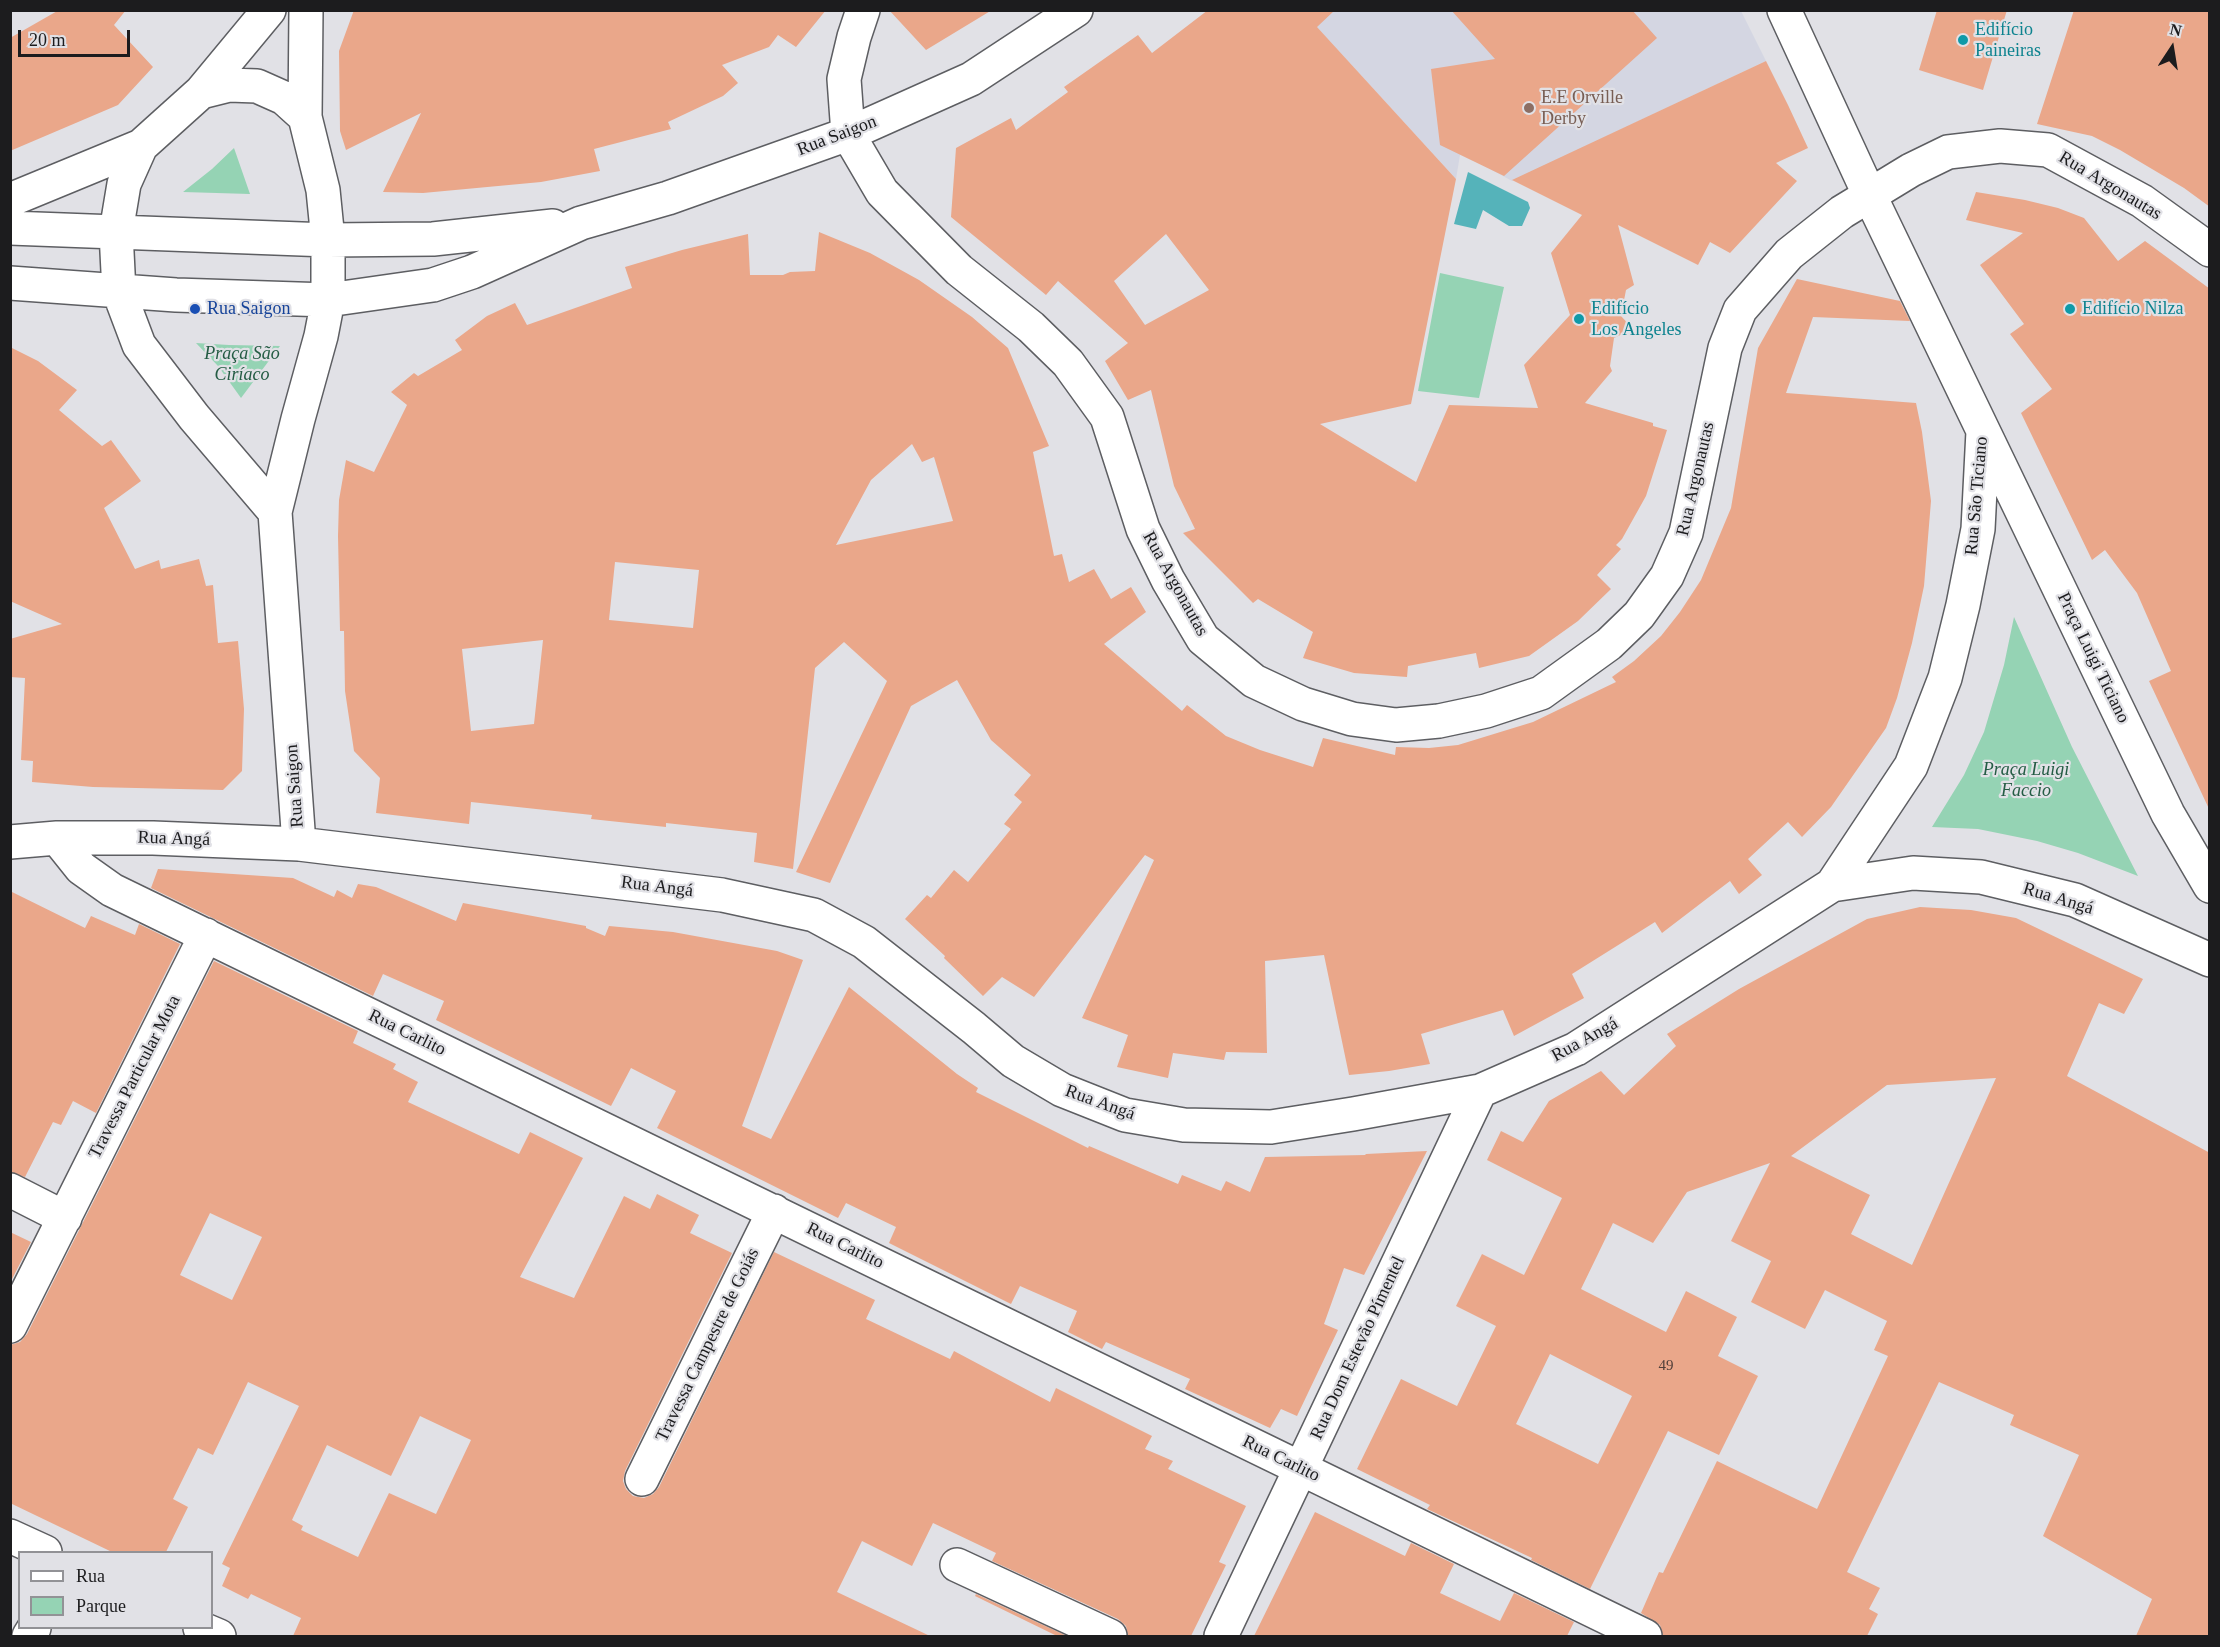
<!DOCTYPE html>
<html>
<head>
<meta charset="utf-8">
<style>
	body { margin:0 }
	#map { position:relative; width:2220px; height:1647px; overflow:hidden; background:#e1e1e6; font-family:"Times New Roman",serif }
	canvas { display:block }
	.frame { position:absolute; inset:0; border:12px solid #1c1c1e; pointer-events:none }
	.legend { position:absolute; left:18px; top:1551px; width:195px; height:78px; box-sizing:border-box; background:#e1e1e6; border:2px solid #929296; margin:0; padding:8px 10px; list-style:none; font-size:18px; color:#1c1c1e }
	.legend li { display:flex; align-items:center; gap:12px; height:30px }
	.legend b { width:30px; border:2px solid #929296 }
	.north { position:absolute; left:2142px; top:18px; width:60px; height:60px; -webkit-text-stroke:4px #e1e1e6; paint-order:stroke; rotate:12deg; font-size:16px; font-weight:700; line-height:24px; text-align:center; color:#1c1c1e }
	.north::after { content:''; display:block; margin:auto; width:21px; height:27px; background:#1c1c1e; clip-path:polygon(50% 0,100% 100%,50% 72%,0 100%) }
	.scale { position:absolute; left:18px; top:30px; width:112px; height:27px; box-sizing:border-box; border:3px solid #1c1c1e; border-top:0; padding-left:8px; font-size:18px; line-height:21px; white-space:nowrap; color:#1c1c1e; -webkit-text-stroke:4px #e1e1e6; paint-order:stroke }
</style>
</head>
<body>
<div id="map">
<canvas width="2220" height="1647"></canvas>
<div class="frame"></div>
<ul class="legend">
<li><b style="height:8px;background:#fff"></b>Rua</li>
<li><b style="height:16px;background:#95d3b4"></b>Parque</li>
</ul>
<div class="north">N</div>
<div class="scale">20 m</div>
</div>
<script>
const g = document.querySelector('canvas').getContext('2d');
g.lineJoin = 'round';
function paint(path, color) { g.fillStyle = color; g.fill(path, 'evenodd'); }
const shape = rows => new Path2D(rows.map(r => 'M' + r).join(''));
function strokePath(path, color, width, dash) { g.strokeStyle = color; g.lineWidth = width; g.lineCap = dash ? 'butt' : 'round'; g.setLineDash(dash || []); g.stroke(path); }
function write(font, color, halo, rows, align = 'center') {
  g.font = font + ' "Times New Roman",serif'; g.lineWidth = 4.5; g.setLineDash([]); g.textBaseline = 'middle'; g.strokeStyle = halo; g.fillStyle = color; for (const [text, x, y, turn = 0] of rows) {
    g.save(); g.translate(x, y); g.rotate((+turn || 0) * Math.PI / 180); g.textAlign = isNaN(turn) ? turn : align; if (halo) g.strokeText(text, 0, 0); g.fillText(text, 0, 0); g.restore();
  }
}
paint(shape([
	[1302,11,1741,11,1766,61,1512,181,1463,154,1460,155,1456,179]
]), '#d4d6e2');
paint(shape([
	[234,148,250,194,183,192,212,169],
	[1440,273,1504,287,1479,398,1418,391],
	[196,343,229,345,280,346,241,398,218,366],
	[2014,617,2072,747,2138,876,2078,853,2037,841,1978,829,1932,827,1964,775,1984,732,2004,665]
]), '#95d3b4');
paint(shape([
	[1468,172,1528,202,1530,208,1522,226,1509,226,1483,210,1476,229,1454,224]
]), '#55b3ba');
paint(shape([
	[59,10,126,10,114,25,153,67,118,105,10,151,10,38],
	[354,10,826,10,796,47,778,35,769,47,722,65,738,83,723,96,668,122,671,129,594,149,600,171,541,182,423,193,383,192,421,113,346,150,340,131,339,51],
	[889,10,992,10,926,50],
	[1208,10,1335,10,1317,27,1456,179,1411,404,1320,424,1416,482,1449,405,1538,408,1524,365,1570,315,1551,253,1582,215,1512,180,1766,61,1788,105,1808,148,1776,163,1797,181,1730,253,1710,242,1698,265,1618,225,1634,285,1626,290,1621,316,1633,329,1614,338,1610,366,1612,371,1585,403,1653,423,1653,426,1667,430,1646,496,1622,539,1616,545,1621,549,1597,575,1611,589,1578,621,1529,656,1479,668,1476,653,1408,666,1407,677,1354,673,1303,658,1313,632,1258,599,1253,603,1183,533,1195,529,1174,486,1151,390,1128,400,1105,361,1128,343,1058,281,1046,295,951,217,956,148,1011,118,1016,130,1068,92,1064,87,1138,35,1152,53],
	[1166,234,1209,290,1145,325,1114,281],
	[1451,10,1632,10,1657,38,1504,176,1440,145,1431,69,1495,59],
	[1937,10,2007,10,1983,90,1919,70],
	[2074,10,2210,10,2210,207,2184,188,2120,150,2092,136,2037,124],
	[1976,192,2025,200,2058,208,2084,218,2118,261,2145,241,2210,289,2210,811,2149,681,2171,671,2137,593,2105,550,2092,560,2021,413,2052,389,2010,334,2024,324,1980,265,2023,233,1966,220],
	[819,232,870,253,919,280,972,317,1008,348,1049,446,1033,452,1054,556,1062,554,1069,582,1094,569,1111,599,1131,587,1146,612,1104,644,1182,711,1187,705,1226,736,1260,750,1313,767,1323,738,1395,755,1396,747,1429,748,1458,745,1533,722,1616,682,1612,677,1634,661,1661,636,1680,612,1701,580,1731,508,1758,348,1797,279,1900,301,1910,321,1813,317,1786,393,1916,403,1922,432,1931,501,1924,586,1912,643,1897,698,1886,728,1831,807,1802,837,1788,822,1748,859,1762,875,1739,894,1730,881,1662,933,1655,922,1572,974,1584,998,1514,1036,1503,1010,1421,1034,1430,1064,1389,1071,1349,1075,1324,955,1265,961,1267,1053,1226,1052,1224,1060,1173,1053,1168,1078,1117,1067,1128,1035,1082,1018,1154,860,1145,855,1034,997,1002,977,983,996,944,958,945,956,905,919,927,895,931,898,954,870,968,882,1011,829,1004,824,1022,802,1014,795,1031,775,991,740,957,680,911,706,830,883,796,872,887,681,844,642,815,668,793,869,754,862,757,833,666,823,666,827,591,819,592,815,471,802,469,824,376,813,380,778,354,751,345,691,344,631,340,631,338,536,339,500,346,460,374,472,407,405,391,392,414,373,418,376,462,350,455,340,487,316,515,303,527,325,632,288,625,267,682,250,748,234,750,275,783,275,790,272,815,271],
	[912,444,922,462,934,457,953,521,836,545,871,480],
	[615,562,699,570,693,628,609,620],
	[543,640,534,724,471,731,462,649],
	[10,347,38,361,77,390,59,410,102,446,111,440,141,481,104,508,135,569,159,560,161,569,199,559,206,586,213,585,218,643,238,641,244,709,242,771,223,790,93,787,32,782,33,761,21,760,25,678,10,677,10,639,62,624,10,601],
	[158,869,293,878,334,897,337,890,352,898,358,884,376,887,456,921,463,903,586,926,586,928,605,936,609,926,673,932,777,951,803,960,742,1126,771,1139,849,987,957,1074,978,1088,976,1092,1088,1148,1089,1146,1178,1184,1182,1175,1221,1191,1226,1181,1250,1192,1265,1157,1365,1155,1366,1154,1427,1151,1364,1275,1344,1268,1324,1324,1338,1330,1297,1416,1281,1409,1270,1428,1185,1389,1190,1379,1106,1342,1102,1349,1068,1332,1077,1311,1020,1286,1011,1304,889,1243,896,1227,846,1203,838,1218,657,1128,676,1091,631,1068,611,1106,436,1020,444,1001,383,974,373,996,151,888],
	[10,891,85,928,91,916,135,935,139,924,180,944,96,1113,73,1101,61,1125,53,1122,25,1177,10,1172],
	[1920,907,1971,910,2016,918,2143,979,2124,1014,2099,1003,2067,1076,2210,1153,2210,1636,2136,1636,2152,1599,2043,1536,2079,1455,2010,1425,2014,1415,1939,1382,1847,1572,1880,1588,1869,1609,1878,1614,1867,1636,1663,1636,1660,1625,1641,1613,1659,1572,1663,1573,1717,1461,1817,1509,1888,1356,1874,1350,1887,1321,1825,1290,1805,1329,1751,1302,1771,1261,1731,1241,1770,1163,1687,1192,1653,1243,1613,1223,1581,1289,1666,1332,1686,1291,1737,1317,1718,1356,1758,1376,1719,1455,1668,1431,1590,1589,1531,1560,1532,1558,1427,1509,1430,1505,1357,1469,1401,1379,1457,1406,1496,1326,1456,1306,1482,1254,1524,1275,1562,1198,1487,1160,1501,1131,1523,1142,1549,1101,1601,1071,1624,1095,1676,1046,1667,1034,1739,989,1867,919],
	[1996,1078,1912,1265,1851,1234,1870,1195,1791,1156,1887,1085],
	[1550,1354,1632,1396,1598,1464,1516,1424],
	[214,961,358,1031,353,1043,396,1064,393,1069,418,1082,408,1102,519,1154,530,1132,583,1158,520,1277,574,1298,624,1196,650,1209,657,1194,699,1215,690,1233,732,1253,625,1471,623,1481,626,1489,633,1496,644,1498,653,1494,659,1487,774,1252,875,1300,866,1319,950,1359,954,1351,1050,1402,1056,1388,1152,1436,1145,1449,1173,1461,1168,1469,1246,1506,1219,1562,1226,1565,1191,1636,1128,1636,1126,1626,1118,1619,992,1561,996,1553,933,1523,912,1566,862,1541,837,1592,930,1636,293,1636,301,1618,251,1594,248,1599,222,1586,230,1568,222,1564,299,1406,248,1382,213,1455,198,1448,173,1499,188,1507,166,1552,112,1552,10,1503,10,1345,20,1342,27,1334],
	[210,1213,262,1237,232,1300,180,1275],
	[420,1416,471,1440,436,1514,389,1493,358,1557,301,1530,303,1526,292,1520,327,1445,391,1476],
	[10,1232,31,1242,10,1283],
	[1315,1512,1405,1556,1411,1543,1454,1564,1440,1593,1500,1621,1514,1593,1574,1622,1567,1636,1254,1636],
	[976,1594,1067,1636,1057,1636,975,1596]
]), '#eaa78a');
const minor = shape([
	[863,10,854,37,844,79,848,134,882,192,959,270,1031,327,1068,363,1107,417,1143,529,1168,580,1203,639,1254,681,1303,704,1352,719,1396,725,1439,721,1486,711,1541,693,1609,644,1639,615,1667,576,1686,533,1725,348,1740,310,1789,254,1842,212,1911,170,1948,152,2000,146,2048,150,2142,201,2210,250],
	[1784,10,1869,194,2168,814,2210,886],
	[201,92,269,10],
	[305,117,306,10],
	[10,200,141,146],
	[10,228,328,240,433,239,553,226],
	[10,283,176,295,328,300,433,285,472,272,581,223,668,198,848,134,971,79,1076,10],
	[275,512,194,417,139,345,119,292,116,232,124,184,141,146,201,92,229,85,257,86,284,98,305,117,323,190,328,240,328,300,321,336,298,419,275,512,299,844],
	[57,838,81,868,112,890,1645,1636],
	[10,842,57,838,153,838,299,844,722,895,814,915,864,942,974,1028,1013,1061,1062,1090,1125,1115,1184,1125,1271,1127,1353,1114,1480,1091,1576,1049,1832,885,1913,873,1981,877,2075,900,2210,960],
	[1832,885,1911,766,1945,678,1963,605,1978,529,1983,431],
	[10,1190,65,1218],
	[10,1326,206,935],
	[642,1479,774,1211],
	[10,1536,45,1552],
	[957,1565,1110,1636],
	[200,1628,219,1636],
	[29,1636,34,1628],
	[1221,1636,1480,1091]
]);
strokePath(minor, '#5d5e62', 36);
strokePath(minor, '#fff', 33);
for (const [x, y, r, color] of [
	[1963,40,6,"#0f9aa8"],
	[1529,108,6,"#8d6e63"],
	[195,309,6,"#1a4fb4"],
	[2070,309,6,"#0f9aa8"],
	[1579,319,6,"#0f9aa8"]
]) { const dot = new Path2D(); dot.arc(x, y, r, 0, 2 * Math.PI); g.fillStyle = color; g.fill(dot); strokePath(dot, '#e1e1e6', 2); }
write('15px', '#503f39', null, [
	["49",1666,1366]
]);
write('18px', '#0d838f', '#e1e1e6', [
	["Edifício",1975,30],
	["Paineiras",1975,51],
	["Edifício",1591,309],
	["Los Angeles",1591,330],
	["Edifício Nilza",2082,309]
], 'left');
write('18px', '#785e54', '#e1e1e6', [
	["E.E Orville",1541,98],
	["Derby",1541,119]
], 'left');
write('18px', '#1c1c1e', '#e1e1e6', [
	["Rua Saigon",837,136,-21],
	["Rua Argonautas",2110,186,31],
	["Rua Argonautas",1696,479,-77],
	["Rua São Ticiano",1977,496,-85],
	["Rua Argonautas",1175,584,61],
	["Praça Luigi Ticiano",2093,658,64],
	["Rua Saigon",295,786,-94],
	["Rua Angá",174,839,2],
	["Rua Angá",657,887,7],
	["Rua Angá",2058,899,17],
	["Rua Carlito",407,1033,26],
	["Rua Angá",1585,1040,-29],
	["Travessa Particular Mota",135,1077,-63],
	["Rua Angá",1100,1103,20],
	["Rua Carlito",845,1246,26],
	["Travessa Campestre de Goiás",708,1345,-64],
	["Rua Dom Estevão Pímentel",1358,1348,-65],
	["Rua Carlito",1281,1459,26]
]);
write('18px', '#164399', '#e1e1e6', [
	["Rua Saigon",207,309]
], 'left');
write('italic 18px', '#245c44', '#e1e1e6', [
	["Praça São",242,354],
	["Ciríaco",242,375],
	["Praça Luigi",2026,770],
	["Faccio",2026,791]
]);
</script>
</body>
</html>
